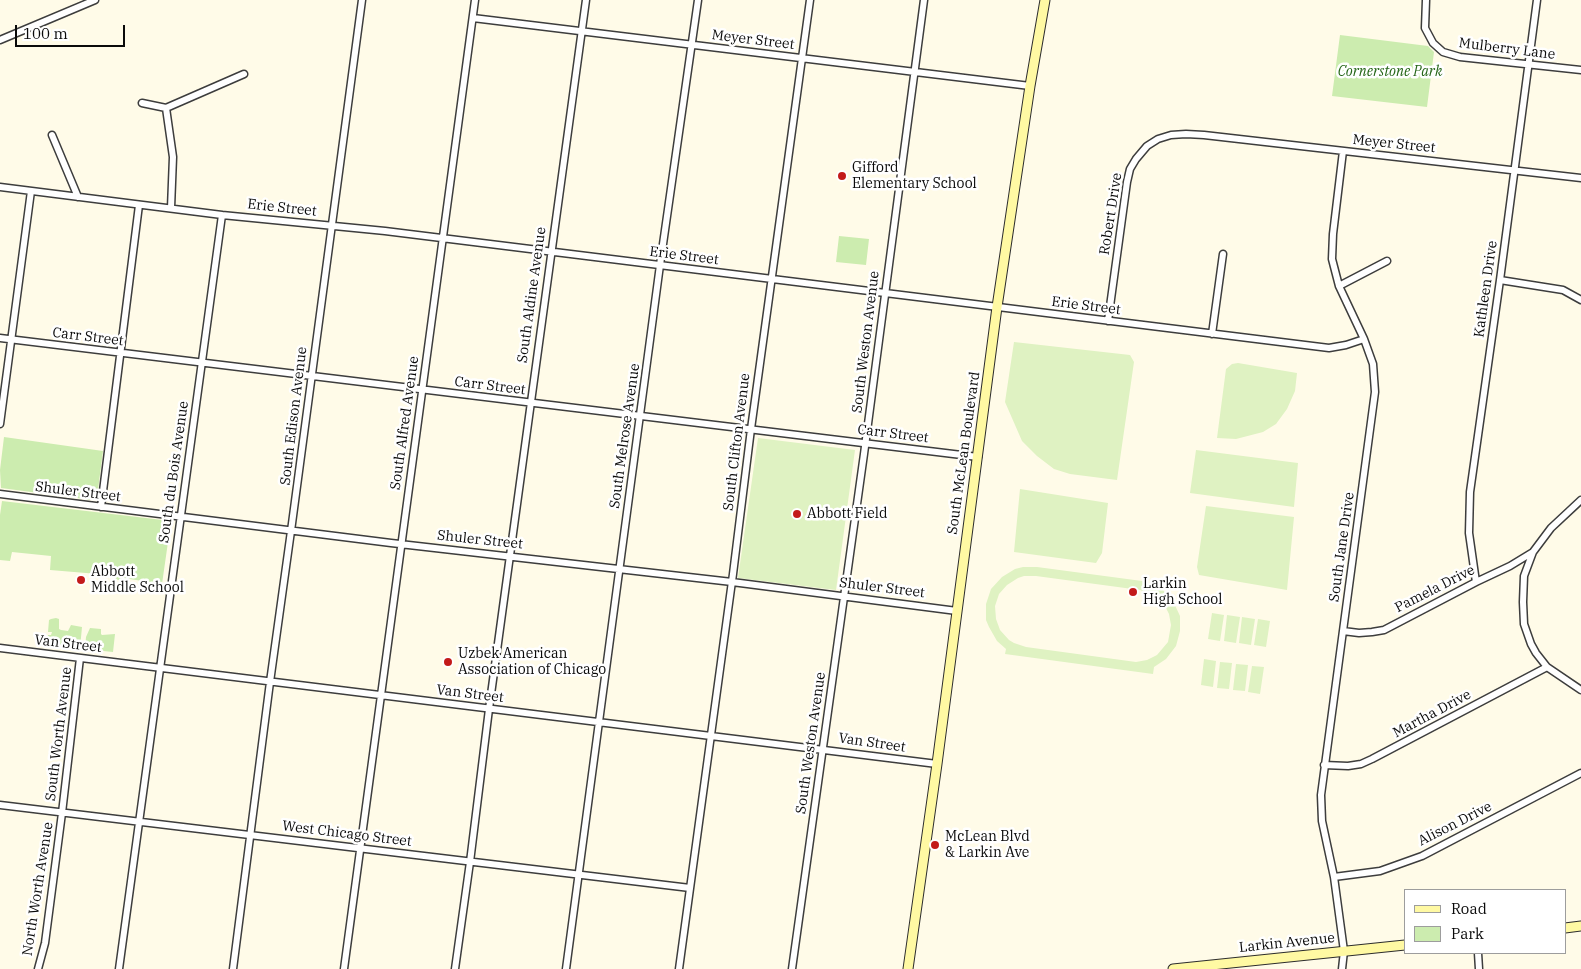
<!DOCTYPE html>
<html>
<head>
<meta charset="utf-8">
<style>
	body { margin:0 }
	#map { position:relative; width:1581px; height:969px; overflow:hidden; background:#fffbe8; font-family:"IBM Plex Serif",serif }
	canvas { display:block }
	.legend { position:absolute; left:1404px; top:889px; width:162px; height:65px; box-sizing:border-box; background:#fff; border:1px solid #9d9d9d; margin:0; padding:6px 9px; list-style:none; font-size:15px; color:#0a0a0a }
	.legend li { display:flex; align-items:center; gap:10px; height:25px }
	.legend b { width:25px; border:1px solid #9d9d9d }
	.scale { position:absolute; left:15px; top:25px; width:110px; height:22px; box-sizing:border-box; border:2px solid #0a0a0a; border-top:0; padding-left:6px; font-size:15px; line-height:18px; white-space:nowrap; color:#0a0a0a; -webkit-text-stroke:4px #fff; paint-order:stroke }
</style>
</head>
<body>
<div id="map">
<canvas width="1581" height="969"></canvas>
<ul class="legend">
<li><b style="height:6px;background:#fff9a3"></b>Road</li>
<li><b style="height:14px;background:#ccecaf"></b>Park</li>
</ul>
<div class="scale">100 m</div>
</div>
<script>
const g = document.querySelector('canvas').getContext('2d');
g.lineJoin = 'round';
function paint(path, color) { g.fillStyle = color; g.fill(path, 'evenodd'); }
const shape = rows => new Path2D(rows.map(r => 'M' + r).join(''));
function strokePath(path, color, width, dash) { g.strokeStyle = color; g.lineWidth = width; g.lineCap = dash ? 'butt' : 'round'; g.setLineDash(dash || []); g.stroke(path); }
function write(font, color, halo, rows, align = 'center') {
  g.font = font + ' "IBM Plex Serif",serif'; g.lineWidth = 5; g.setLineDash([]); g.textBaseline = 'middle'; g.strokeStyle = halo; g.fillStyle = color; for (const [text, x, y, turn = 0] of rows) {
    g.save(); g.translate(x, y); g.rotate((+turn || 0) * Math.PI / 180); g.textAlign = isNaN(turn) ? turn : align; if (halo) g.strokeText(text, 0, 0); g.fillText(text, 0, 0); g.restore();
  }
}
paint(shape([
	[1340,35,1428,46,1434,52,1427,107,1332,96],
	[839,236,869,239,866,265,836,262],
	[4,437,103,451,97,497,92,500,1,488,0,470],
	[2,501,171,521,162,584,123,578,122,581,98,574,50,570,51,556,12,552,10,561,0,560,0,515],
	[56,618,59,619,59,629,61,630,68,631,71,625,82,627,80,648,47,643,48,635,51,635,52,632,48,632,49,620,51,619],
	[90,628,101,629,101,634,102,635,115,634,113,652,85,649,86,637]
]), '#ccecaf');
paint(shape([
	[1014,342,1130,355,1134,362,1117,480,1070,474,1054,469,1037,456,1022,441,1005,402],
	[1238,363,1297,373,1295,391,1287,409,1276,424,1263,432,1236,439,1217,438,1226,369,1232,364],
	[758,438,855,450,836,590,738,578],
	[1196,450,1298,463,1294,507,1190,493],
	[1020,489,1108,503,1102,553,1096,563,1014,552],
	[1206,506,1294,517,1287,590,1199,575,1197,567],
	[1023,567,1037,567,1142,581,1156,586,1163,590,1173,601,1180,616,1180,631,1176,646,1166,659,1154,667,1153,674,1005,654,1006,649,997,641,989,627,986,620,986,604,991,589,1002,577,1015,569],
	[1024,576,1036,576,1140,590,1151,594,1164,604,1169,614,1171,625,1168,642,1157,655,1147,660,1136,662,1026,647,1014,643,1009,640,1000,630,996,619,995,606,999,594,1007,585,1018,578],
	[1212,613,1224,615,1220,641,1208,639],
	[1227,615,1240,617,1236,643,1224,641],
	[1242,617,1255,619,1251,645,1239,643],
	[1258,619,1270,621,1266,647,1254,645],
	[1204,659,1216,661,1213,687,1201,685],
	[1220,662,1232,663,1229,689,1217,688],
	[1236,664,1248,665,1245,691,1233,690],
	[1252,666,1264,667,1260,694,1248,692]
]), '#dff2c2');
const street = shape([
	[1426,0,1425,28,1433,43,1443,52,1460,57,1581,70],
	[473,18,1030,86],
	[0,40,95,0],
	[142,103,166,108],
	[52,135,78,197],
	[0,187,222,215,385,231,1329,348,1346,345,1364,339],
	[171,208,173,157,166,108,244,74],
	[1500,280,1563,290,1581,300],
	[1339,286,1387,261],
	[1108,321,1127,182,1130,169,1136,159,1147,146,1158,139,1171,135,1186,134,1204,135,1581,178],
	[1212,334,1223,254],
	[0,338,978,457],
	[0,424,31,191],
	[0,494,391,543,732,582,957,611],
	[1581,500,1551,528,1533,552,1524,576,1523,602,1524,624,1531,644,1536,653,1547,667,1581,690],
	[101,507,139,205],
	[1476,582,1469,533,1470,492,1500,280,1537,0],
	[1343,631,1359,633,1372,632,1384,630,1476,582,1510,566,1533,552],
	[0,648,937,764],
	[1324,765,1348,766,1361,764,1372,759,1547,667],
	[0,805,690,888],
	[1334,877,1380,871,1422,856,1581,773],
	[1478,953,1479,969],
	[38,969,45,943,62,813,80,658],
	[119,969,222,215],
	[233,969,270,682,291,531,362,0],
	[344,969,475,0],
	[455,969,470,862,489,709,586,0],
	[566,969,660,265,698,0],
	[679,969,733,574,751,429,810,0],
	[792,969,864,454,924,0],
	[1342,969,1344,951,1334,877,1322,821,1321,795,1375,392,1373,364,1364,339,1339,286,1332,259,1333,234,1343,151]
]);
const secondary = shape([
	[1565,928,1581,926],
	[908,969,937,764,997,307,1030,86,1045,0],
	[1173,969,1405,945]
]);
strokePath(street, '#3d3d3d', 9);
strokePath(secondary, '#2c2c2c', 11);
strokePath(street, '#fff', 6);
strokePath(secondary, '#fff9a3', 9);
for (const [x, y, r, color] of [
	[842,176,5,"#c31a1a"],
	[797,514,5,"#c31a1a"],
	[81,580,5,"#c31a1a"],
	[1133,592,5,"#c31a1a"],
	[448,662,5,"#c31a1a"],
	[935,845,5,"#c31a1a"]
]) { const dot = new Path2D(); dot.arc(x, y, r, 0, 2 * Math.PI); g.fillStyle = color; g.fill(dot); strokePath(dot, '#fff', 2); }
write('14px', '#0a0a0a', '#fff', [
	["Meyer Street",753,40,7],
	["Mulberry Lane",1507,49,7],
	["Meyer Street",1394,144,6],
	["Erie Street",282,208,6],
	["Robert Drive",1111,214,-81],
	["Erie Street",684,256,7],
	["Kathleen Drive",1486,289,-82],
	["South Aldine Avenue",532,295,-82],
	["Erie Street",1086,306,7],
	["Carr Street",88,337,7],
	["South Weston Avenue",866,342,-83],
	["Carr Street",490,386,7],
	["South Edison Avenue",294,416,-83],
	["South Alfred Avenue",405,423,-82],
	["Carr Street",893,434,7],
	["South Melrose Avenue",625,436,-82],
	["South Clifton Avenue",737,442,-83],
	["South McLean Boulevard",964,453,-82],
	["South du Bois Avenue",174,472,-82],
	["Shuler Street",78,492,7],
	["Shuler Street",480,540,6],
	["South Jane Drive",1342,547,-82],
	["Shuler Street",882,588,7],
	["Pamela Drive",1435,589,-27],
	["Van Street",68,644,7],
	["Van Street",470,694,7],
	["Martha Drive",1432,714,-28],
	["South Worth Avenue",59,734,-83],
	["South Weston Avenue",811,743,-82],
	["Van Street",872,743,8],
	["Alison Drive",1455,824,-27],
	["West Chicago Street",347,834,7],
	["North Worth Avenue",38,889,-81],
	["Larkin Avenue",1287,943,-6]
]);
write('italic 14px', '#246517', '#fff', [
	["Cornerstone Park",1390,72]
]);
write('14px', '#0a0a0a', '#fff', [
	["Gifford",852,168],
	["Elementary School",852,184],
	["Abbott Field",807,514],
	["Abbott",91,572],
	["Middle School",91,588],
	["Larkin",1143,584],
	["High School",1143,600],
	["Uzbek American",458,654],
	["Association of Chicago",458,670],
	["McLean Blvd",945,837],
	["& Larkin Ave",945,853]
], 'left');
</script>
</body>
</html>
